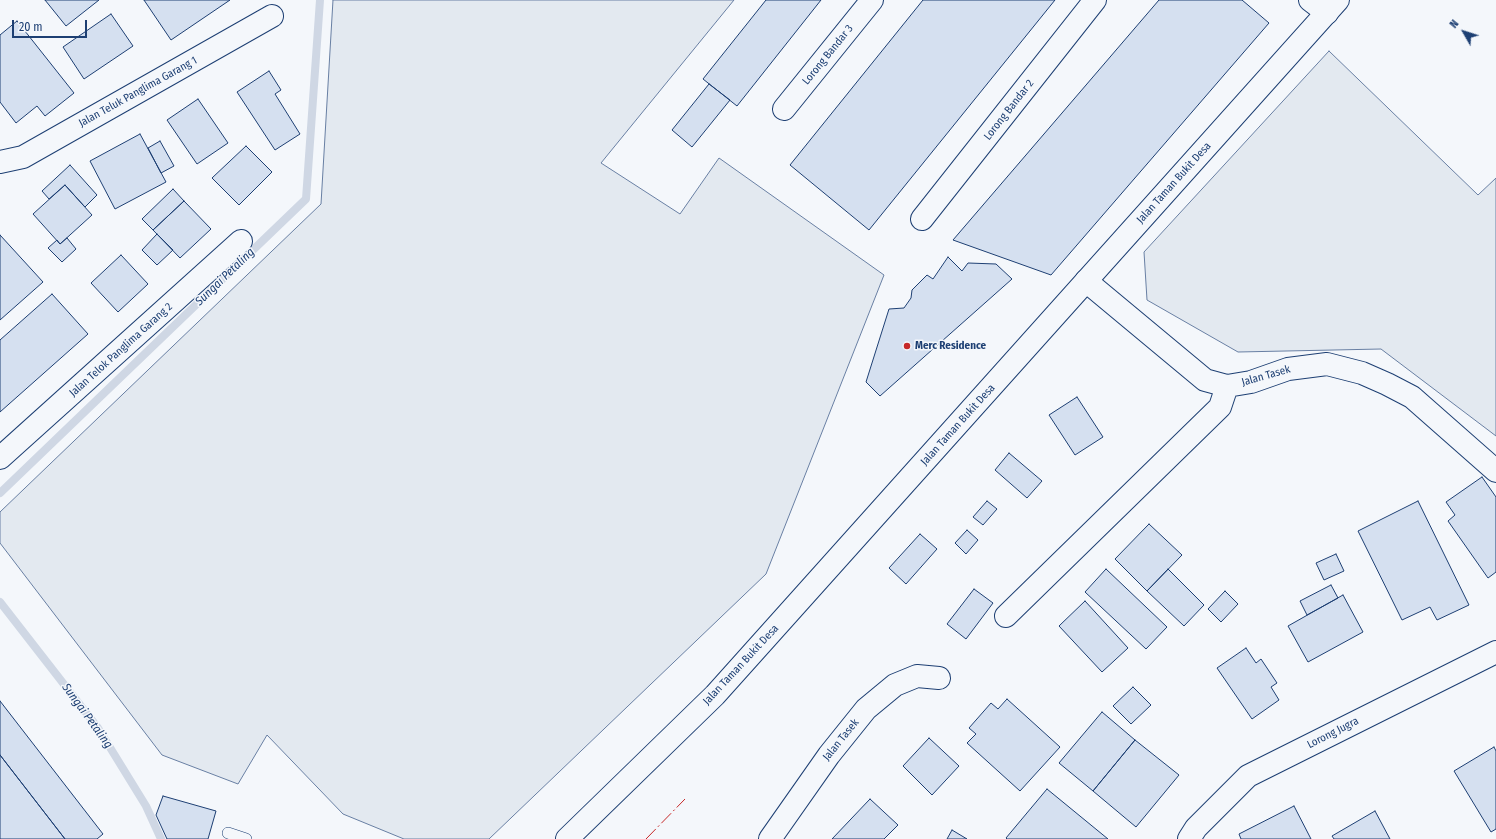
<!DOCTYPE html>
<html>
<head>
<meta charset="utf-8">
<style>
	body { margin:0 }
	#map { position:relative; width:1496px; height:839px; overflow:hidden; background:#f4f7fb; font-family:"Fira Sans Condensed",sans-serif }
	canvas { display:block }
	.north { position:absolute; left:1444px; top:12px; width:40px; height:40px; -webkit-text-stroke:3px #f4f7fb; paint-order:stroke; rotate:309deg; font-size:11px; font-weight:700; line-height:16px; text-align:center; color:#1d3f73 }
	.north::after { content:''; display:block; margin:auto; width:14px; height:18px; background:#1d3f73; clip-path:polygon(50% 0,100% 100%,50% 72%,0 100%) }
	.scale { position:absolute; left:12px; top:20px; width:75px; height:18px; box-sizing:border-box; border:2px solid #1d3f73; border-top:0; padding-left:5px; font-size:12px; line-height:14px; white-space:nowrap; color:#1d3f73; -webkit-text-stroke:3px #f4f7fb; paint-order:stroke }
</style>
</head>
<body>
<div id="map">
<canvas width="1496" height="839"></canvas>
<div class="north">N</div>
<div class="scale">20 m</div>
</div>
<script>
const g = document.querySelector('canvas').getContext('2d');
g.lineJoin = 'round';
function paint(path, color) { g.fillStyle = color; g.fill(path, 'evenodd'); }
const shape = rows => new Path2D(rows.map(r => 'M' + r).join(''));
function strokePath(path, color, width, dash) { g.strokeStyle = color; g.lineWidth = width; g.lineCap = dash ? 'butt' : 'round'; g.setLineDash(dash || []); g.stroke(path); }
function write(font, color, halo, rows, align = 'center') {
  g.font = font + ' "Fira Sans Condensed",sans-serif'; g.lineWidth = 3; g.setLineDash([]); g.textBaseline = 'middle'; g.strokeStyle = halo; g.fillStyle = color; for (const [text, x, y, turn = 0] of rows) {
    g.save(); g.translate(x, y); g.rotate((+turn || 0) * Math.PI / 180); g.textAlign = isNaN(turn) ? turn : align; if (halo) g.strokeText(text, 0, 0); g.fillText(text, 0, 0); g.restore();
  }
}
const green = shape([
	[333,0,734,0,601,163,680,214,719,158,884,275,766,574,489,839,404,839,343,814,267,735,238,784,162,755,0,543,0,512,321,204,333,0],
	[1329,51,1478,195,1496,178,1496,436,1381,349,1238,352,1147,300,1144,252,1329,51]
]);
paint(green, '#e3e9f0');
strokePath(green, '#687fa3', 1);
strokePath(shape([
	[0,493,306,199,320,0],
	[0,602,98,728,146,806,161,839]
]), '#cfd7e4', 8);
const building = shape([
	[45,0,99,0,66,26,45,0],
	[144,0,230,0,171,40,144,0],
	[766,0,821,0,737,106,703,79,766,0],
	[923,0,1055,0,869,230,790,165,923,0],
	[1159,0,1242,0,1269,23,1051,275,953,240,1159,0],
	[111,14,133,46,84,79,63,47,111,14],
	[17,21,74,93,45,116,37,106,16,123,0,102,0,35,17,21],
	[269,71,281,90,275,94,300,134,275,150,237,92,269,71],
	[709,84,730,100,692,147,672,130,709,84],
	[198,99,228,143,197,164,167,120,198,99],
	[140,134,166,182,115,209,90,161,140,134],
	[160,141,174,166,161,173,148,148,160,141],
	[246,146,272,172,239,205,212,178,246,146],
	[70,165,97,195,85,207,65,185,49,199,42,191,70,165],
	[65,185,92,215,60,244,33,214,65,185],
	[173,189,184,201,153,230,142,219,173,189],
	[184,201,211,229,180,258,153,230,184,201],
	[157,234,173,250,157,265,142,250,157,234],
	[0,235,43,282,0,320,0,235],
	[67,238,76,249,62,262,48,248,57,240,60,244,67,238],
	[121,255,148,284,118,312,91,283,121,255],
	[948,257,962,271,968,263,996,264,1012,279,880,396,866,382,889,309,904,308,911,298,912,290,927,275,933,279,948,257],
	[52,294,88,334,0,412,0,340,52,294],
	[1077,397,1103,437,1075,455,1049,415,1077,397],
	[1009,453,1042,481,1027,498,995,470,1009,453],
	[1482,477,1496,497,1496,572,1488,578,1448,521,1455,515,1446,502,1482,477],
	[987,501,997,509,983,525,973,517,987,501],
	[1418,501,1469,605,1437,620,1430,607,1402,620,1358,531,1418,501],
	[1149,524,1182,555,1147,591,1115,559,1149,524],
	[967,530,978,540,966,554,955,543,967,530],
	[920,534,937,549,906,584,889,568,920,534],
	[1336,554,1344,571,1324,580,1316,563,1336,554],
	[1106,569,1167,627,1146,649,1085,592,1106,569],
	[1168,569,1204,605,1184,626,1147,591,1168,569],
	[1331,585,1338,598,1307,615,1300,601,1331,585],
	[974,589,993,603,966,639,947,624,974,589],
	[1225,591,1238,604,1221,622,1208,609,1225,591],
	[1343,595,1363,632,1308,662,1288,626,1343,595],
	[1085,601,1128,648,1102,672,1059,626,1085,601],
	[1246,648,1256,663,1261,659,1277,683,1271,687,1279,700,1252,719,1217,668,1246,648],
	[1133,687,1151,705,1131,724,1113,706,1133,687],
	[1007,699,1060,747,1020,791,967,743,976,734,969,728,991,703,998,709,1007,699],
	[0,701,103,834,97,839,65,839,0,755,0,701],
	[1102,712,1135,740,1093,791,1059,763,1102,712],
	[929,738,959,766,932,795,903,766,929,738],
	[1135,740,1179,775,1136,827,1093,791,1135,740],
	[1494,747,1496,751,1496,829,1491,832,1454,771,1494,747],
	[0,755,65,839,0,839,0,755],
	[1047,789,1108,839,1007,839,1006,838,1047,789],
	[163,796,216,811,208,839,167,839,156,815,163,796],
	[870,799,898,825,884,839,832,839,870,799],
	[1294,806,1311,839,1241,839,1239,834,1294,806],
	[1375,811,1390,839,1334,839,1332,836,1375,811],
	[952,830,967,839,947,839,952,830]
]);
paint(building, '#d5e0f0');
strokePath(building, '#1d3f73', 1);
const lane = shape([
	[228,833,246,839]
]);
const street = shape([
	[1310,0,1327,13],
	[784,109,872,0],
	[0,162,23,157,272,16],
	[922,219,1095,0],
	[1086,281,1205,380,1227,386,1251,382,1288,369,1327,364,1362,373,1387,384,1412,397,1496,471],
	[0,458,241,241],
	[1006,616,1220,407,1227,386],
	[770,839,829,755,866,709,895,685,917,676,939,678],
	[1189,839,1196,828,1248,776,1496,652]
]);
const secondary = shape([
	[567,839,715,695,1338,0]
]);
strokePath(lane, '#1d3f73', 12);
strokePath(street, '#1d3f73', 24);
strokePath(secondary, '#1d3f73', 24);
strokePath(lane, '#f4f7fb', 11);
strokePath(street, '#f4f7fb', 22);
strokePath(secondary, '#f4f7fb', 22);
strokePath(shape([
	[646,839,685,799]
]), '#c62828', 1, [14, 3, 2, 3]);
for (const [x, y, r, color] of [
	[907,346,4,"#c62828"]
]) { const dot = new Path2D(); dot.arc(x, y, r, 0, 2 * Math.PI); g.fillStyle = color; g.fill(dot); strokePath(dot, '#f4f7fb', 1.5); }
write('11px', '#1d3f73', '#f4f7fb', [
	["Lorong Bandar 3",828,55,-51],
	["Jalan Teluk Panglima Garang 1",138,92,-29],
	["Lorong Bandar 2",1009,110,-52],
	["Jalan Taman Bukit Desa",1174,183,-48],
	["Jalan Telok Panglima Garang 2",121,350,-42],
	["Jalan Tasek",1266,376,-16],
	["Jalan Taman Bukit Desa",958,425,-48],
	["Jalan Taman Bukit Desa",741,665,-47],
	["Lorong Jugra",1333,733,-27],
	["Jalan Tasek",841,740,-51]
]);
write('bold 11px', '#1d3f73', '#f4f7fb', [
	["Merc Residence",915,346]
], 'left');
write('italic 12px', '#1d3f73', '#f4f7fb', [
	["Sungai Petaling",225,277,-44],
	["Sungai Petaling",87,716,54]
]);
</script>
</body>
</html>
